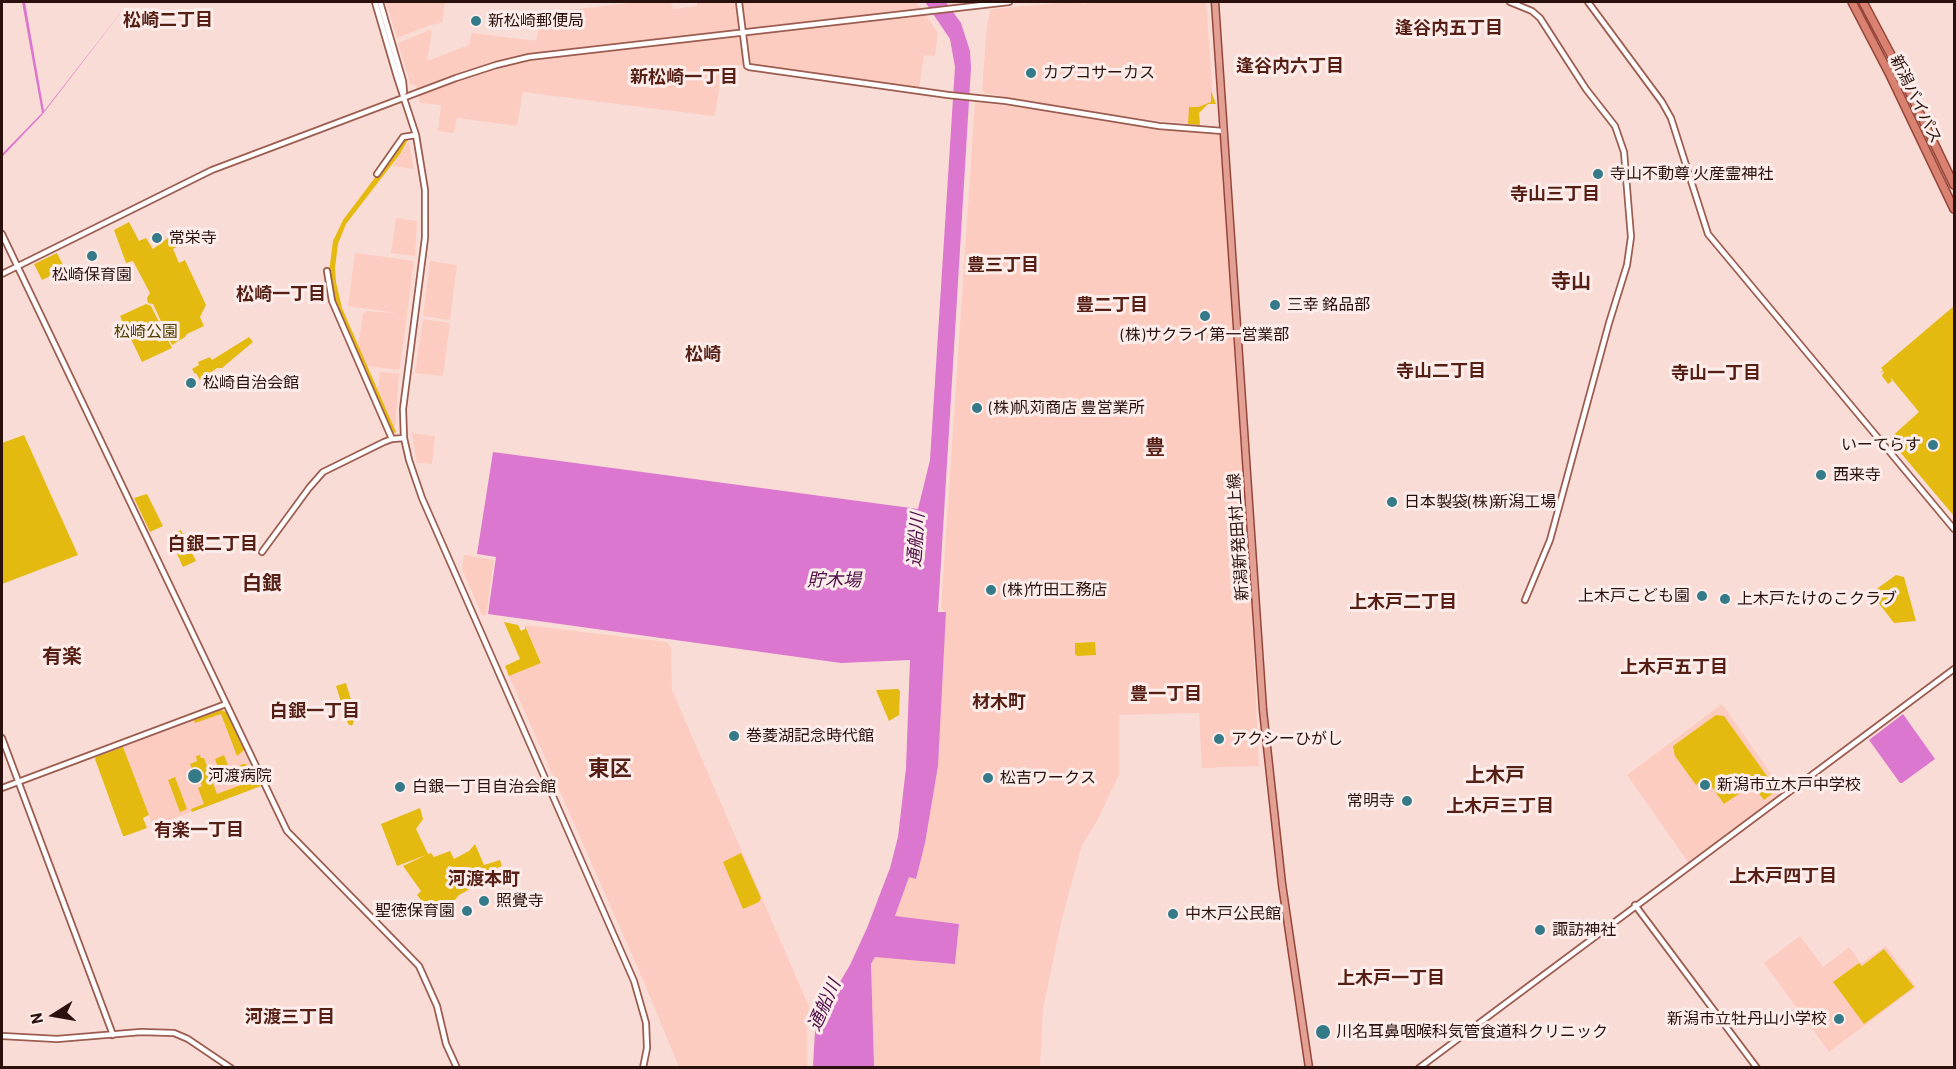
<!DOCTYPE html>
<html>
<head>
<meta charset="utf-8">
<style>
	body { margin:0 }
	#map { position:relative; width:1956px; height:1069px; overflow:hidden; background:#fadcd6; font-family:Barlow,sans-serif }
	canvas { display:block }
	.frame { position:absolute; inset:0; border:3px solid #2a110d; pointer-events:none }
	.north { position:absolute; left:24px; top:985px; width:60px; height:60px; -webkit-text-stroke:4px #fcedea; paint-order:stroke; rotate:259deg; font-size:16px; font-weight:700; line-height:24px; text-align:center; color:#2a110d }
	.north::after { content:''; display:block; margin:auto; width:21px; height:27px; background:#2a110d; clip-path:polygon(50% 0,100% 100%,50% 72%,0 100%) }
</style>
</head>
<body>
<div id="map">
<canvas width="1956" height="1069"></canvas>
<div class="frame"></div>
<div class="north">N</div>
</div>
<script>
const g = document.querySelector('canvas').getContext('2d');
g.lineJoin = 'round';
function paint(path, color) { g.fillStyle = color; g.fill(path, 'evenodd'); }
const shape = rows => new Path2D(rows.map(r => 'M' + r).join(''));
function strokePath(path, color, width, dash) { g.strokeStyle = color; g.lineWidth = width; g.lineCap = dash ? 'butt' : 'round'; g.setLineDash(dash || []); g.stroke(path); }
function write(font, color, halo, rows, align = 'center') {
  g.font = font + ' Barlow,"Noto Sans JP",sans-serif'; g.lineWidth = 6; g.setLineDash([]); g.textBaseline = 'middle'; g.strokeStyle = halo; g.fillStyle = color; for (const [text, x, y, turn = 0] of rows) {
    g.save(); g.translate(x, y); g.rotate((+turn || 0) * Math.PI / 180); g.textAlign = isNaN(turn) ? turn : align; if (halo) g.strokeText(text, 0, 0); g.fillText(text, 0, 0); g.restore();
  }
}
paint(shape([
	[386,2,445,2,442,23,430,25,397,38],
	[639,2,671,2,673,9,697,6,697,2,916,2,938,33,935,56,924,55,919,89,752,65,723,65,715,115,713,116,523,92,517,126,457,118,454,133,438,131,441,105,420,103,416,86,410,83,398,43,430,30,432,32,427,61,469,45,472,33,536,41,542,13],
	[1072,2,1083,4,1096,2,1206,2,1213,97,1216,104,1208,104,1199,113,1200,125,1151,120,1031,102,985,93,982,90,987,25,991,9],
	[975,102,1077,114,1133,124,1221,135,1247,509,1259,766,1202,768,1199,713,1119,715,1119,775,1097,821,1082,845,1062,918,1043,1009,1040,1067,834,1068,875,956,955,964,959,924,895,917,909,876,916,879,946,613,941,608],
	[409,141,414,169,392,166,401,154],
	[396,218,417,221,415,256,391,253],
	[355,253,414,261,400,367,398,370,367,366,358,346,363,314,366,311,397,313,348,306],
	[430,261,457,265,450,320,423,316],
	[423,319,450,323,443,376,415,373],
	[380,372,399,374,395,429,378,390],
	[412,433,435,436,432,464,417,463],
	[464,555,494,560,486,615,482,615,462,569],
	[525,625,667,642,671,648,672,690,813,1016,807,1025,807,1067,679,1067,643,980,509,676,541,662],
	[1722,704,1784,792,1688,862,1627,775],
	[221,710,226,712,261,786,153,826,123,747],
	[1800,936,1823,967,1849,947,1861,963,1886,946,1916,987,1829,1052,1764,963]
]), '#fcccc1');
paint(shape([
	[1211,91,1216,104,1208,104,1199,113,1200,125,1188,124,1189,107,1198,107,1211,102],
	[409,138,400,154,346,224,338,244,335,268,336,282,342,308,396,432,395,433,391,432,335,306,329,272,333,241,343,220,404,139],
	[129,222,139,241,146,238,153,249,176,232,182,244,173,249,179,263,185,260,206,305,200,317,204,326,187,334,185,337,172,345,153,304,148,303,147,298,150,293,133,261,126,263,114,230],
	[57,253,65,269,42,280,34,264],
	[146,304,151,306,172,348,142,362,120,316],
	[1954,306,1954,516,1889,439,1919,412,1890,377,1892,381,1888,384,1882,376,1884,371,1880,373,1883,370,1881,368],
	[249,337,253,342,222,368,217,368,200,380,196,373,195,374,192,369,199,365,198,362,210,357,212,360],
	[24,435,78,555,2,584,2,443],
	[147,494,163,526,150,532,134,498],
	[181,530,196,561,183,567,169,536],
	[1896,575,1904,577,1916,621,1894,623,1871,593],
	[504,622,518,625,521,631,525,629,525,626,541,663,509,676,505,666,520,659],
	[1095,642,1096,655,1077,656,1075,654,1075,643],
	[346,683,356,716,352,726,348,724,336,686],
	[898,689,900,691,899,715,889,721,876,690],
	[221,710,226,712,244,750,237,756,221,714,195,723,194,720],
	[1716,715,1724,716,1777,790,1764,800,1752,785,1724,804,1706,779,1696,785,1675,756,1673,746],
	[123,747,149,815,143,818,147,828,125,836,123,836,95,759,96,757],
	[200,755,201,758,204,758,217,794,249,782,245,772,223,780,215,759,224,755,231,773,242,770,240,765,243,764,250,765,261,786,192,812,191,809,204,804,198,788,202,786,199,779,196,780,190,764,197,761,196,756],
	[175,777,187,809,180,812,168,780],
	[420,808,423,819,416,829,428,854,431,853,434,857,450,851,454,859,469,851,475,844,484,865,500,860,502,866,486,872,487,879,483,880,484,886,470,889,459,895,440,917,430,911,417,895,421,891,403,866,426,855,397,866,381,824],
	[741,853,761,898,759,902,743,909,723,862],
	[1884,949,1914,987,1864,1024,1833,982,1859,963,1862,966]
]), '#e4ba10');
paint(shape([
	[22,2,25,2,44,111,129,2,42,115,2,157,2,154,42,113],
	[925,2,946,2,961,23,970,51,971,68,938,612,946,612,938,766,925,843,916,879,909,877,895,916,959,924,955,964,875,957,871,964,874,1066,813,1067,815,1031,818,1019,850,965,867,928,890,868,898,837,906,768,910,660,841,663,488,614,496,557,477,554,493,452,918,509,930,460,955,67,950,39],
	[1903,714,1935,759,1902,783,1900,783,1869,740]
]), '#db77ce');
const tertiary = shape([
	[375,2,397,77,416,135,425,190,425,238,403,409,404,438,409,460,422,498,634,981,646,1023,647,1048,643,1068],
	[380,2,403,81,404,92],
	[739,2,747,66,749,67,948,95,1006,101,1159,126,1223,131],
	[1510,2,1532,11,1540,18,1586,89,1615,126,1624,152,1631,237,1627,265,1609,323,1550,540,1525,600],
	[1588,2,1662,102,1671,118,1708,234,1954,529],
	[377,174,403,137,416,135],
	[2,234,287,831,419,966,437,1006,446,1044,457,1068],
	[327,271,332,301,392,439],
	[2,274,212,170,456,78,496,65,529,57,1009,2],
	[262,552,309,488,323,472,384,442,392,439,404,438],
	[2,738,113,1035],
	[2,788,226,704],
	[1635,905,1757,1068],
	[2,1036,57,1039,141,1032,174,1033,188,1039,231,1068],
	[1419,1068,1954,669]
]);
const primary = shape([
	[1215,2,1263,710,1282,884,1309,1068]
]);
const trunk = shape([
	[1852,2,1890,75,1954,209],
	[1863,2,1899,70,1954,185]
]);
strokePath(tertiary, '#9c5d50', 8);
strokePath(primary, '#964638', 9);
strokePath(trunk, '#964638', 10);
strokePath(tertiary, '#fff', 4.5);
strokePath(primary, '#e3a195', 6);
strokePath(trunk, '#da8272', 7);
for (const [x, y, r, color] of [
	[476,21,6,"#357a88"],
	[1031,73,6,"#357a88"],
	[1598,174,6,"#357a88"],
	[157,238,6,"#357a88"],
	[92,256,6,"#357a88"],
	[1275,305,6,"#357a88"],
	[1205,316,6,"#357a88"],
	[191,383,6,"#357a88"],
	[977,408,6,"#357a88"],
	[1933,445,6,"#357a88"],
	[1821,475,6,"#357a88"],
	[1392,502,6,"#357a88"],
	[991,590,6,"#357a88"],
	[1702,596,6,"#357a88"],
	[1725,599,6,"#357a88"],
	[734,736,6,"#357a88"],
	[1219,739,6,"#357a88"],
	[195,776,8,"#357a88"],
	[988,778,6,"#357a88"],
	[1705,785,6,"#357a88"],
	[400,787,6,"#357a88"],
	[1407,801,6,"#357a88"],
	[484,901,6,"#357a88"],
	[467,911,6,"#357a88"],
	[1173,914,6,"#357a88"],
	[1540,930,6,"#357a88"],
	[1839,1019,6,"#357a88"],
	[1323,1032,8,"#357a88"]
]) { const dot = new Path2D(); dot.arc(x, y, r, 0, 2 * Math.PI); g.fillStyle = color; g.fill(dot); strokePath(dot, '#fcedea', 2); }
write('16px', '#2a110d', '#fcedea', [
	["新松崎郵便局",488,21],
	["カプコサーカス",1043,73],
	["寺山不動尊 火産霊神社",1610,174],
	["常栄寺",169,238],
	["松崎保育園",92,275,"center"],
	["三幸 銘品部",1287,305],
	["(株)サクライ第一営業部",1205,335,"center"],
	["松崎自治会館",203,383],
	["(株)帆苅商店 豊営業所",989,408],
	["いーてらす",1921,445,"right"],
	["西来寺",1833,475],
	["日本製袋(株)新潟工場",1404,502],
	["(株)竹田工務店",1003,590],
	["上木戸こども園",1690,596,"right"],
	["上木戸たけのこクラブ",1737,599],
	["巻菱湖記念時代館",746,736],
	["アクシーひがし",1231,739],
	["河渡病院",208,776],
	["松吉ワークス",1000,778],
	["新潟市立木戸中学校",1717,785],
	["白銀一丁目自治会館",412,787],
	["常明寺",1395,801,"right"],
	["照覺寺",496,901],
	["聖徳保育園",455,911,"right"],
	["中木戸公民館",1185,914],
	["諏訪神社",1552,930],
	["新潟市立牡丹山小学校",1827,1019,"right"],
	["川名耳鼻咽喉科気管食道科クリニック",1336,1032]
], 'left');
write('16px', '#2a110d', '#fcedea', [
	["新潟バイパス",1916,99,64],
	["新潟新発田村上線",1238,537,-94]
]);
write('16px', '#504000', '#fcedea', [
	["松崎公園",146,332]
]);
write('bold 18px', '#561f15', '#fcedea', [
	["松崎二丁目",168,20],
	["逢谷内五丁目",1449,28],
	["逢谷内六丁目",1290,66],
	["新松崎一丁目",684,77],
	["寺山三丁目",1555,194],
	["豊三丁目",1003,265],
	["松崎一丁目",281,294],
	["豊二丁目",1112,305],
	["松崎",703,354],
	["寺山二丁目",1441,371],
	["寺山一丁目",1716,373],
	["白銀二丁目",213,544],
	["上木戸二丁目",1403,602],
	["上木戸五丁目",1674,667],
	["豊一丁目",1166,694],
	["材木町",999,702],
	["白銀一丁目",315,711],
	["上木戸三丁目",1500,806],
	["有楽一丁目",199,830],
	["上木戸四丁目",1783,876],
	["河渡本町",484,879],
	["上木戸一丁目",1391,978],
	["河渡三丁目",290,1017]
]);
write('italic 18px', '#4e0f48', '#fcedea', [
	["通船川",916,540,-86],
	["貯木場",834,580],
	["通船川",824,1005,-66]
]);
write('bold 20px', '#561f15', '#fcedea', [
	["寺山",1571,281],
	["豊",1155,447],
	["白銀",262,583],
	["有楽",62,656],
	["上木戸",1495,775]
]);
write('bold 22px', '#561f15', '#fcedea', [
	["東区",610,769]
]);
</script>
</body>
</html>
